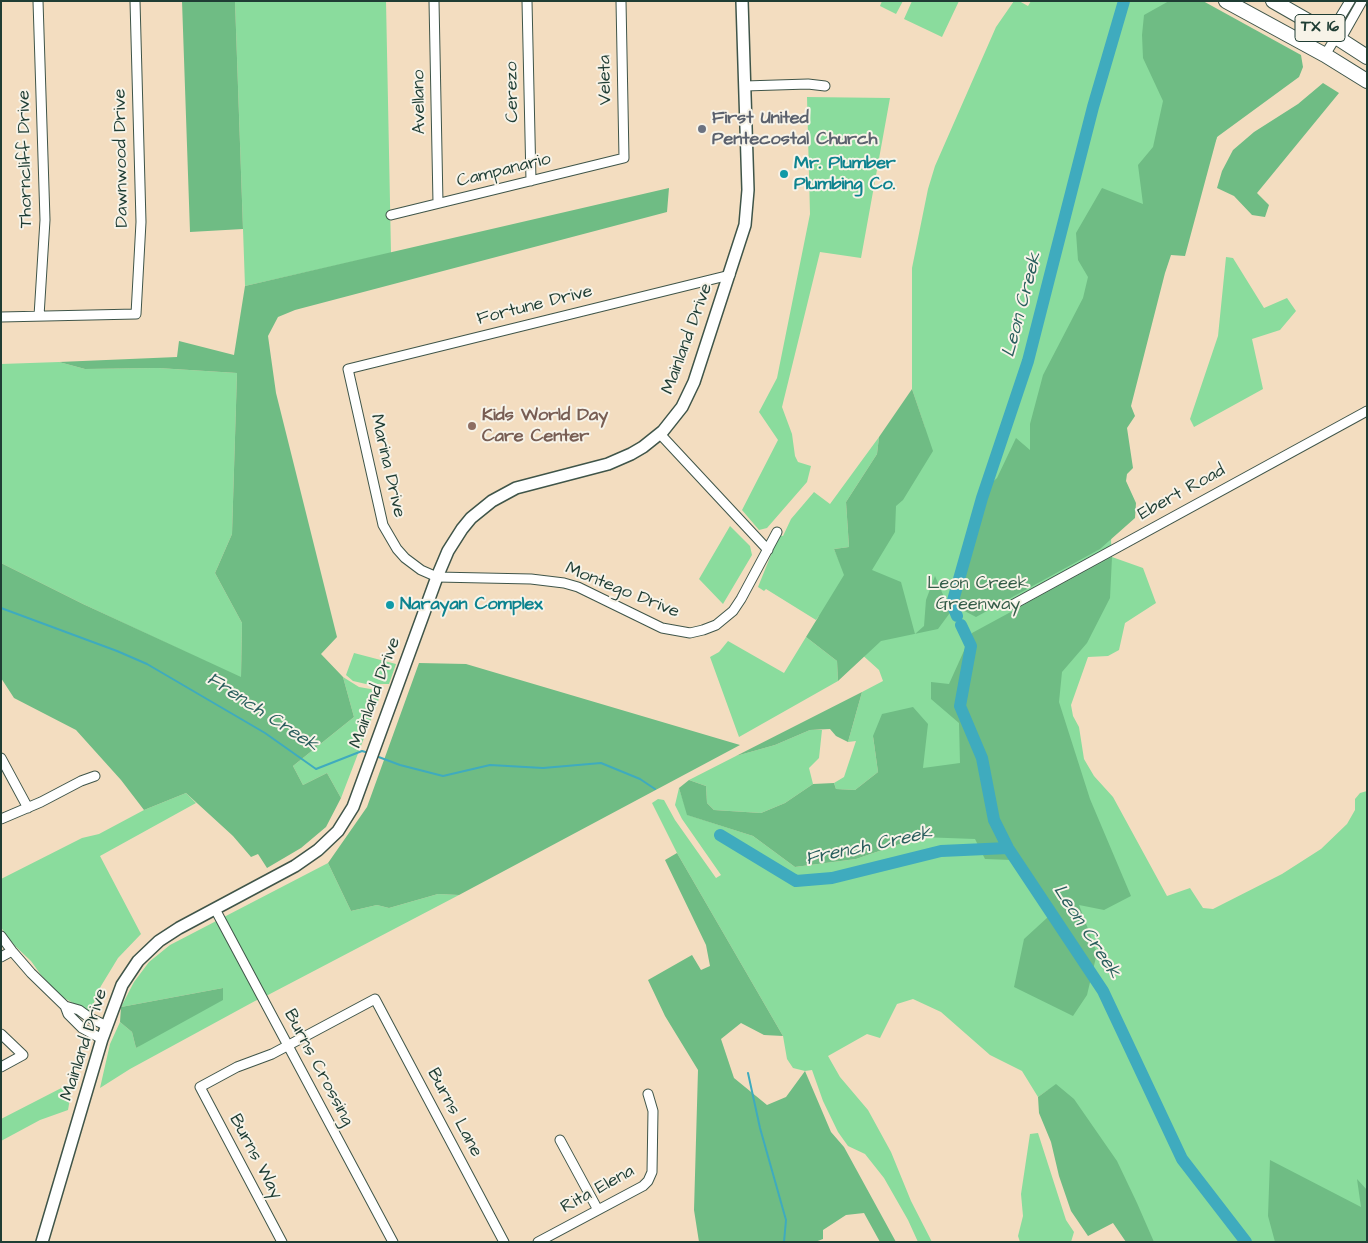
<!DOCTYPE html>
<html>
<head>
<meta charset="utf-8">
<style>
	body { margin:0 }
	#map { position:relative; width:1368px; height:1243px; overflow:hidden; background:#f3ddc0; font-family:"Architects Daughter",sans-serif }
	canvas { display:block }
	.frame { position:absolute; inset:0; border:2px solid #1f3d34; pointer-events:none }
</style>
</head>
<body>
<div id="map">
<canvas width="1368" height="1243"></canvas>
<div class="frame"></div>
</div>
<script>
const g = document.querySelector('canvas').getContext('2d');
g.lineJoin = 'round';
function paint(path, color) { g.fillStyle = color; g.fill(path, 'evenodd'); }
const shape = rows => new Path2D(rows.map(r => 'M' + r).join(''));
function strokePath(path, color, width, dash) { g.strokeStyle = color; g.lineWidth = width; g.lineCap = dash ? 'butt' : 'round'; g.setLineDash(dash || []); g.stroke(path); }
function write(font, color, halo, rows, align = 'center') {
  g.font = font + ' "Architects Daughter",sans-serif'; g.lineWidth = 4; g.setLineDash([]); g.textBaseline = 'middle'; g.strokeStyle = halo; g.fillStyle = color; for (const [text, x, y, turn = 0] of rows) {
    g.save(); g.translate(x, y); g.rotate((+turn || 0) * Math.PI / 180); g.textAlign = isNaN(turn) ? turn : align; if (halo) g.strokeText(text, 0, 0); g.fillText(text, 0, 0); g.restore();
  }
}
paint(shape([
	[235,1,386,1,391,253,245,286],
	[882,1,903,1,896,14,880,6],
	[912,1,959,1,942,37,904,19],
	[1014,1,1019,1,1028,6,1031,1,1203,1,1221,128,1163,266,1122,427,1111,541,1112,557,1143,568,1156,603,1125,623,1119,650,1108,656,1088,657,1071,705,1073,716,1079,727,1084,759,1094,776,1113,797,1167,896,1190,888,1203,908,1213,909,1282,874,1321,849,1347,824,1355,810,1355,799,1360,793,1367,791,1367,1242,1129,1242,1048,1090,1038,1097,1022,1071,990,1055,941,1012,913,999,897,1004,880,1038,867,1034,828,1056,840,1077,868,1110,891,1152,911,1201,932,1242,918,1242,908,1220,884,1178,865,1154,848,1146,838,1132,823,1101,812,1070,805,1071,793,1068,787,1059,783,1036,677,853,652,803,658,799,664,800,675,820,716,878,721,875,682,819,675,805,679,788,688,815,753,836,795,867,856,859,920,837,873,736,878,772,855,790,836,789,834,783,844,777,856,741,848,742,862,692,883,681,879,670,819,616,816,620,766,589,764,591,758,587,779,535,783,536,791,519,814,492,830,504,879,437,877,454,846,502,849,547,834,549,845,574,925,428,912,389,912,268,928,189,935,166,996,27],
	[807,97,890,98,861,258,820,252,782,407,792,434,795,456,798,462,811,466,807,482,767,528,759,530,742,510,778,440,759,412,777,378,810,214],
	[1226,257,1233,258,1264,308,1287,298,1296,311,1280,330,1252,339,1263,389,1194,427,1190,419,1218,336],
	[59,362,85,369,158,368,237,373,232,534,215,573,242,623,241,678,83,604,1,563,1,364],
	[730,526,750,546,752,555,723,604,699,579],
	[806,637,837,661,838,681,739,737,710,657,719,652,728,641,784,673],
	[354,653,396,664,389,684,366,684,353,681,346,675],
	[343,677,359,687,382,691,341,798,327,773,303,785,293,766,354,717],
	[810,730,822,730,819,758,809,768,813,784,785,803,761,813,714,810,707,803,706,786,689,780,736,756,775,745],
	[186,793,196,803,100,856,141,934,118,958,101,986,90,1012,62,997,41,975,31,961,15,946,6,935,1,927,1,879,82,838,99,834,144,810],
	[328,863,351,911,377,905,389,908,438,894,459,895,268,995,255,1001,130,1069,100,1088,110,1044,120,1022,132,1032,136,1048,223,988,121,1007,134,982,149,962,170,945],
	[73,1082,68,1110,40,1120,1,1141,1,1119],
	[1038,1133,1066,1220,1074,1232,1071,1242,1020,1242,1018,1236,1023,1216,1021,1194,1030,1134]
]), '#8adc9d');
paint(shape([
	[182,1,235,1,243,229,190,232],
	[1169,1,1203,1,1301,55,1303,67,1299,77,1217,137,1185,256,1171,255,1165,273,1131,406,1135,416,1127,428,1133,468,1127,474,1126,481,1136,503,1135,518,1100,549,976,617,957,607,952,610,938,629,881,641,838,681,837,661,806,637,844,575,834,549,849,547,846,502,877,454,879,437,912,389,933,451,903,500,896,506,895,532,872,570,901,582,915,634,924,626,926,600,935,576,947,604,954,604,988,486,997,478,1016,438,1030,450,1030,424,1043,375,1083,298,1088,277,1078,260,1076,233,1102,188,1143,204,1138,165,1153,147,1163,101,1143,58,1142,35,1144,15],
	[1323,83,1339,93,1257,193,1269,205,1265,217,1252,215,1234,196,1217,188,1222,171,1233,150,1254,132,1298,104],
	[669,188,667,212,295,310,278,317,268,336,276,393,337,637,321,654,343,677,354,717,293,766,303,785,327,773,341,798,326,827,301,848,267,868,258,854,251,857,233,836,186,793,144,810,121,780,76,730,14,698,1,678,1,563,83,604,241,677,242,623,215,573,232,534,237,373,158,368,85,369,59,362,177,357,179,341,234,355,245,286],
	[1112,557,1110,598,1087,643,1062,672,1059,702,1090,799,1131,896,1104,910,1079,905,1097,953,1087,995,1073,1016,1014,987,1024,939,1048,917,1012,860,985,859,975,839,920,837,856,859,795,867,753,836,687,815,679,788,689,780,706,786,707,803,714,810,761,813,785,803,813,784,834,783,836,789,855,790,878,772,873,736,882,714,913,707,928,724,923,768,960,763,959,723,931,699,931,682,949,684,972,633],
	[419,663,466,664,740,745,459,895,438,894,389,908,377,905,351,911,328,863,367,807],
	[862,692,848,742,836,736,830,729,810,730,775,745,736,756],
	[677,853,783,1036,764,1035,741,1023,721,1039,734,1078,767,1105,786,1097,805,1071,831,1132,844,1147,896,1242,880,1242,864,1213,846,1215,823,1230,823,1239,815,1242,699,1242,694,1210,698,1070,665,1016,648,980,692,955,701,970,710,966,706,945,665,860],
	[223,988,223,1000,136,1048,132,1032,120,1022,121,1007],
	[1056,1084,1074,1099,1117,1161,1137,1203,1154,1242,1126,1242,1113,1223,1088,1236,1071,1211,1059,1176,1051,1142,1039,1113,1038,1097],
	[1270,1160,1361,1207,1357,1179,1367,1190,1367,1242,1275,1242,1268,1216]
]), '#6fbc84');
strokePath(shape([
	[1,608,117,651,147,664,265,733,316,769,362,751,369,753],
	[376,756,400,765,443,776,490,765,543,768,601,763,640,779,655,789],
	[748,1073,760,1128,786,1220,784,1242]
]), '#3fabbe', 2);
strokePath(shape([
	[957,616,952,604,982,498,1028,361,1093,107,1124,1],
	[961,625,971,646,960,706,982,758,994,820,1008,848,1103,991,1182,1159,1246,1242],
	[720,835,796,881,832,878,941,851,1008,848]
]), '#3fabbe', 12);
const minor = shape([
	[38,1,45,220,39,316],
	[434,1,438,203],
	[527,1,531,181],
	[1330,34,1350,1],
	[1340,40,1362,1],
	[1325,55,1336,37],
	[745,86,808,84,825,86],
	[391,215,624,158,621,1],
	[730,275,348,369,383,525,397,549,405,558,421,570,437,577,531,579,564,583,578,587,662,628,690,633,703,630,716,625,733,611,741,599,777,532],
	[1,317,136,314,141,222,135,1],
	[660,434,768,550],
	[1014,604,1367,411],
	[1,758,28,808],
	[1,819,41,802,81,781,95,776],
	[215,909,393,1242],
	[1,936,12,951,31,973,65,1006,68,1014,82,1028,102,1039],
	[1,957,12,951],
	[65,1006,79,1010,90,1018,107,1026],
	[1,1034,23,1055,1,1067],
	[560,1140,598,1210],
	[282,1242,200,1087,237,1067,272,1054,375,999,504,1242],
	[538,1242,643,1186,648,1181,652,1172,653,1111,648,1094]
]);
const secondary = shape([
	[42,1242,102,1039,122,985,138,961,159,941,179,928,295,866,318,850,338,831,353,807,437,577,448,551,462,529,471,518,492,501,516,488,608,464,631,454,643,447,663,431,682,407,694,382,745,225,748,190,742,1]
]);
const primary = shape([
	[1226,1,1325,55,1367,81],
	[1273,1,1336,37,1367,57]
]);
strokePath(minor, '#3f5549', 11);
strokePath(secondary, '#3f5549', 14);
strokePath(primary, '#3f5549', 16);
strokePath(minor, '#fff', 9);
strokePath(secondary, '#fff', 11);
strokePath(primary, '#fff', 14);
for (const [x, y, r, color] of [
	[702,129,5,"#6b7280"],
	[784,174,5,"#0f9aa8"],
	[472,426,5,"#8d6e63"],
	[390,605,5,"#0f9aa8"]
]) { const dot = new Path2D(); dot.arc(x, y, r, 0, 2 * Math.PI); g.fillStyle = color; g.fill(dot); strokePath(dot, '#f7f3e8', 2); }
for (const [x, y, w] of [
	[1320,28,50]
]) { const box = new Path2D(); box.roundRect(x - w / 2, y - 13.5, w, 27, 4); g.fillStyle = '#f7f3e8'; g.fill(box); strokePath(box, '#1f3d34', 1); }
write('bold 16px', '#1f3d34', null, [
	["TX 16",1320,28]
]);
write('18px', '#1f3d34', '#f7f3e8', [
	["Veleta",606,80,-91],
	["Cerezo",513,92,-91],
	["Avellano",420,102,-91],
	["Dawnwood Drive",122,158,-91],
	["Thorncliff Drive",26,159,-91],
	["Campanario",504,171,-14],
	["Fortune Drive",535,306,-14],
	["Mainland Drive",688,339,-70],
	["Marina Drive",387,466,77],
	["Ebert Road",1182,493,-29],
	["Montego Drive",622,591,22],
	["Mainland Drive",376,693,-70],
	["Mainland Drive",85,1045,-72],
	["Burns Crossing",318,1068,62],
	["Burns Lane",454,1113,62],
	["Burns Way",255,1157,62],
	["Rita Elena",598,1190,-29]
]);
write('bold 18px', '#5b616d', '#f7f3e8', [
	["First United",712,119],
	["Pentecostal Church",712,140]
], 'left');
write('bold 18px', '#0d838f', '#f7f3e8', [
	["Mr. Plumber",794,164],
	["Plumbing Co.",794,185],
	["Narayan Complex",400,605]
], 'left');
write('bold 18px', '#785e54', '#f7f3e8', [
	["Kids World Day",482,416],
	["Care Center",482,437]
], 'left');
write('18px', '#345d49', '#f7f3e8', [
	["Leon Creek",978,584],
	["Greenway",978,605]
]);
write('italic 19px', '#295e5d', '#f7f3e8', [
	["Leon Creek",1023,305,-75],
	["French Creek",262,713,33],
	["French Creek",869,847,-12],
	["Leon Creek",1086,932,57]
]);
</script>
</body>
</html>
